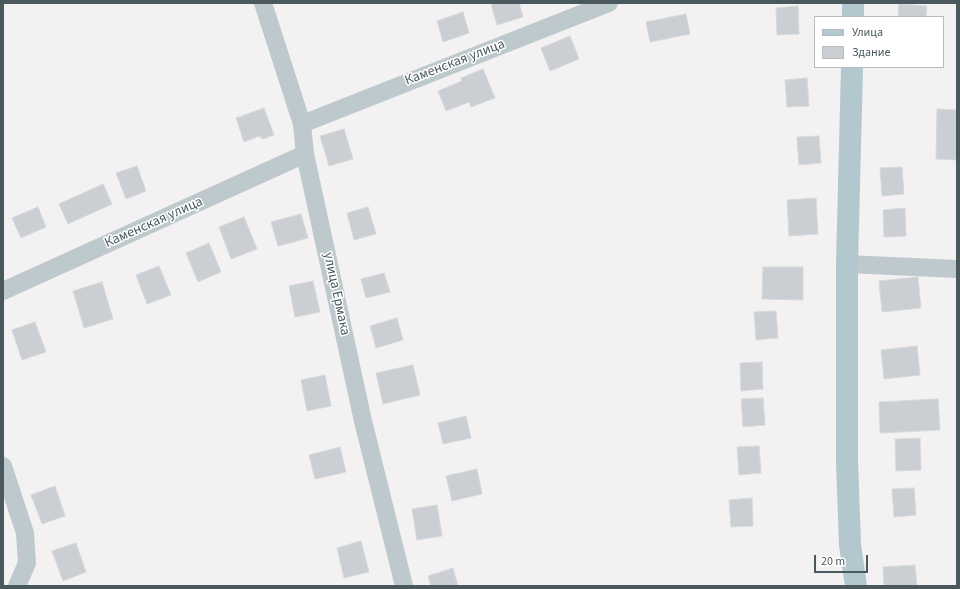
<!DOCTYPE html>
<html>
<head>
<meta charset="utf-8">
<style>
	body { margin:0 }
	#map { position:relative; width:960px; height:589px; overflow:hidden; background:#f3f1f2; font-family:"Source Sans 3",sans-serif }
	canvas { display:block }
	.frame { position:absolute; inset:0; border:4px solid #4a595e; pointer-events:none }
	.legend { position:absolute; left:814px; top:16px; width:130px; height:52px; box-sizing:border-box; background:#fff; border:1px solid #b7bdbf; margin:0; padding:5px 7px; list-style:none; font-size:12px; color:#4a595e }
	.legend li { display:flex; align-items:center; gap:8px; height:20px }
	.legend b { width:20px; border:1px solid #b7bdbf }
	.scale { position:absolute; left:814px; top:555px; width:54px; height:18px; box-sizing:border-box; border:2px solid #4a595e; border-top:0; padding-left:5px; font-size:12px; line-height:14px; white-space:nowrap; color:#4a595e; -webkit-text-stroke:3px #fff; paint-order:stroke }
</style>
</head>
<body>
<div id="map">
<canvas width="960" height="589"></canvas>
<div class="frame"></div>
<ul class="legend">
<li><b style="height:5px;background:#b2c7ce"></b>Улица</li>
<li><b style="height:11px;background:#cbcfd3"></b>Здание</li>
</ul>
<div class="scale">20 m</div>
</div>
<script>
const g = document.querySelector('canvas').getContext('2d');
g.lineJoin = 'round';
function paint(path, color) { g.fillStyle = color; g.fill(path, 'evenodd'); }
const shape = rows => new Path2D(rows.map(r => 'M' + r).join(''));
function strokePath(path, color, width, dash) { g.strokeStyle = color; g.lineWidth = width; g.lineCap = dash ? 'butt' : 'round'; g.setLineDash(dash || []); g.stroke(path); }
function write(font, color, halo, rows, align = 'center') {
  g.font = font + ' "Source Sans 3",sans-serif'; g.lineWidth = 3; g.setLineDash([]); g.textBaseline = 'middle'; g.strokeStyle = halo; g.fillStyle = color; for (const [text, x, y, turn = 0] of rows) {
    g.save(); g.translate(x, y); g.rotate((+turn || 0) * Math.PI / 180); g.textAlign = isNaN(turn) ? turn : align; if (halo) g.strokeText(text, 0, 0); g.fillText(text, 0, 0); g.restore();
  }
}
const building = shape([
	[494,3,519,3,523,17,497,25,491,4,494,3],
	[899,4,927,6,926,17,898,17,899,4],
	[798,6,799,34,777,35,776,8,798,6],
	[463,12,469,33,443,42,437,21,463,12],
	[686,14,690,34,650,42,646,22,686,14],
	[570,36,579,59,550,71,541,48,570,36],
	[483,69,495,98,471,107,469,102,446,111,438,91,462,81,461,78,483,69],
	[807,78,809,106,787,107,785,80,807,78],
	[264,108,274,135,263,139,259,136,244,142,236,118,264,108],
	[937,109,957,110,957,160,936,159,937,109],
	[344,129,353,159,329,166,320,136,344,129],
	[819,136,821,163,799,165,797,137,819,136],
	[137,166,146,191,126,199,116,173,137,166],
	[902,167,904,194,882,196,880,168,902,167],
	[103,184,112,204,68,224,59,204,103,184],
	[816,198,818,234,789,236,787,200,816,198],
	[38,207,46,227,21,238,12,218,38,207],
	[368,207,376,234,354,240,347,213,368,207],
	[905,208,906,236,884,237,883,210,905,208],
	[301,214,308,238,278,246,271,222,301,214],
	[244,217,257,249,231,259,219,227,244,217],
	[209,243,221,272,198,282,186,253,209,243],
	[159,266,171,295,147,304,136,275,159,266],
	[763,267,803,267,803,300,762,299,763,267],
	[384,273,390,292,366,298,361,279,384,273],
	[918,277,921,308,882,312,879,281,918,277],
	[313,281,320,312,295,317,289,286,313,281],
	[102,282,113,319,84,328,73,291,102,282],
	[776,311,778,338,756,340,754,312,776,311],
	[397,318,403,340,376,348,370,326,397,318],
	[35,322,46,352,22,360,12,330,35,322],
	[917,346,920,375,884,379,881,350,917,346],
	[762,362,763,389,741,391,740,363,762,362],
	[413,365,420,395,383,404,376,373,413,365],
	[325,375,331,406,307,411,301,380,325,375],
	[763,398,765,425,743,427,741,399,763,398],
	[938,399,940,430,880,433,879,402,938,399],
	[466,416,471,438,443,444,438,423,466,416],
	[920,438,921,470,896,471,895,439,920,438],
	[759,446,761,473,739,475,737,447,759,446],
	[340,447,346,472,315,479,309,455,340,447],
	[477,469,482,494,452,501,446,476,477,469],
	[55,486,65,516,42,524,31,495,55,486],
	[914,488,916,515,894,517,892,489,914,488],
	[752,498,753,526,731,527,729,500,752,498],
	[437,505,442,536,417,540,412,509,437,505],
	[361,541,369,572,344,578,337,548,361,541],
	[76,543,86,572,63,581,52,551,76,543],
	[915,565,917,586,884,586,883,567,915,565],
	[453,568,458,586,431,586,428,576,453,568]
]);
paint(building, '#cbcfd3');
strokePath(building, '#d5d9dc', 1);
strokePath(shape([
	[263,3,302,124,305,154,363,421,404,586],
	[302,124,609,3],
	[847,264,957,269],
	[3,291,305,154],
	[3,466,25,533,27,563,17,586]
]), '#bec9cd', 18);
strokePath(shape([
	[853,17,853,3],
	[852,67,847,264,847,461,850,545,856,586]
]), '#b2c7ce', 22);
write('14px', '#4a595e', '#fff', [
	["Каменская улица",455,63,-21],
	["Каменская улица",154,223,-24],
	["улица Ермака",336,294,78]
]);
</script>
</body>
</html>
